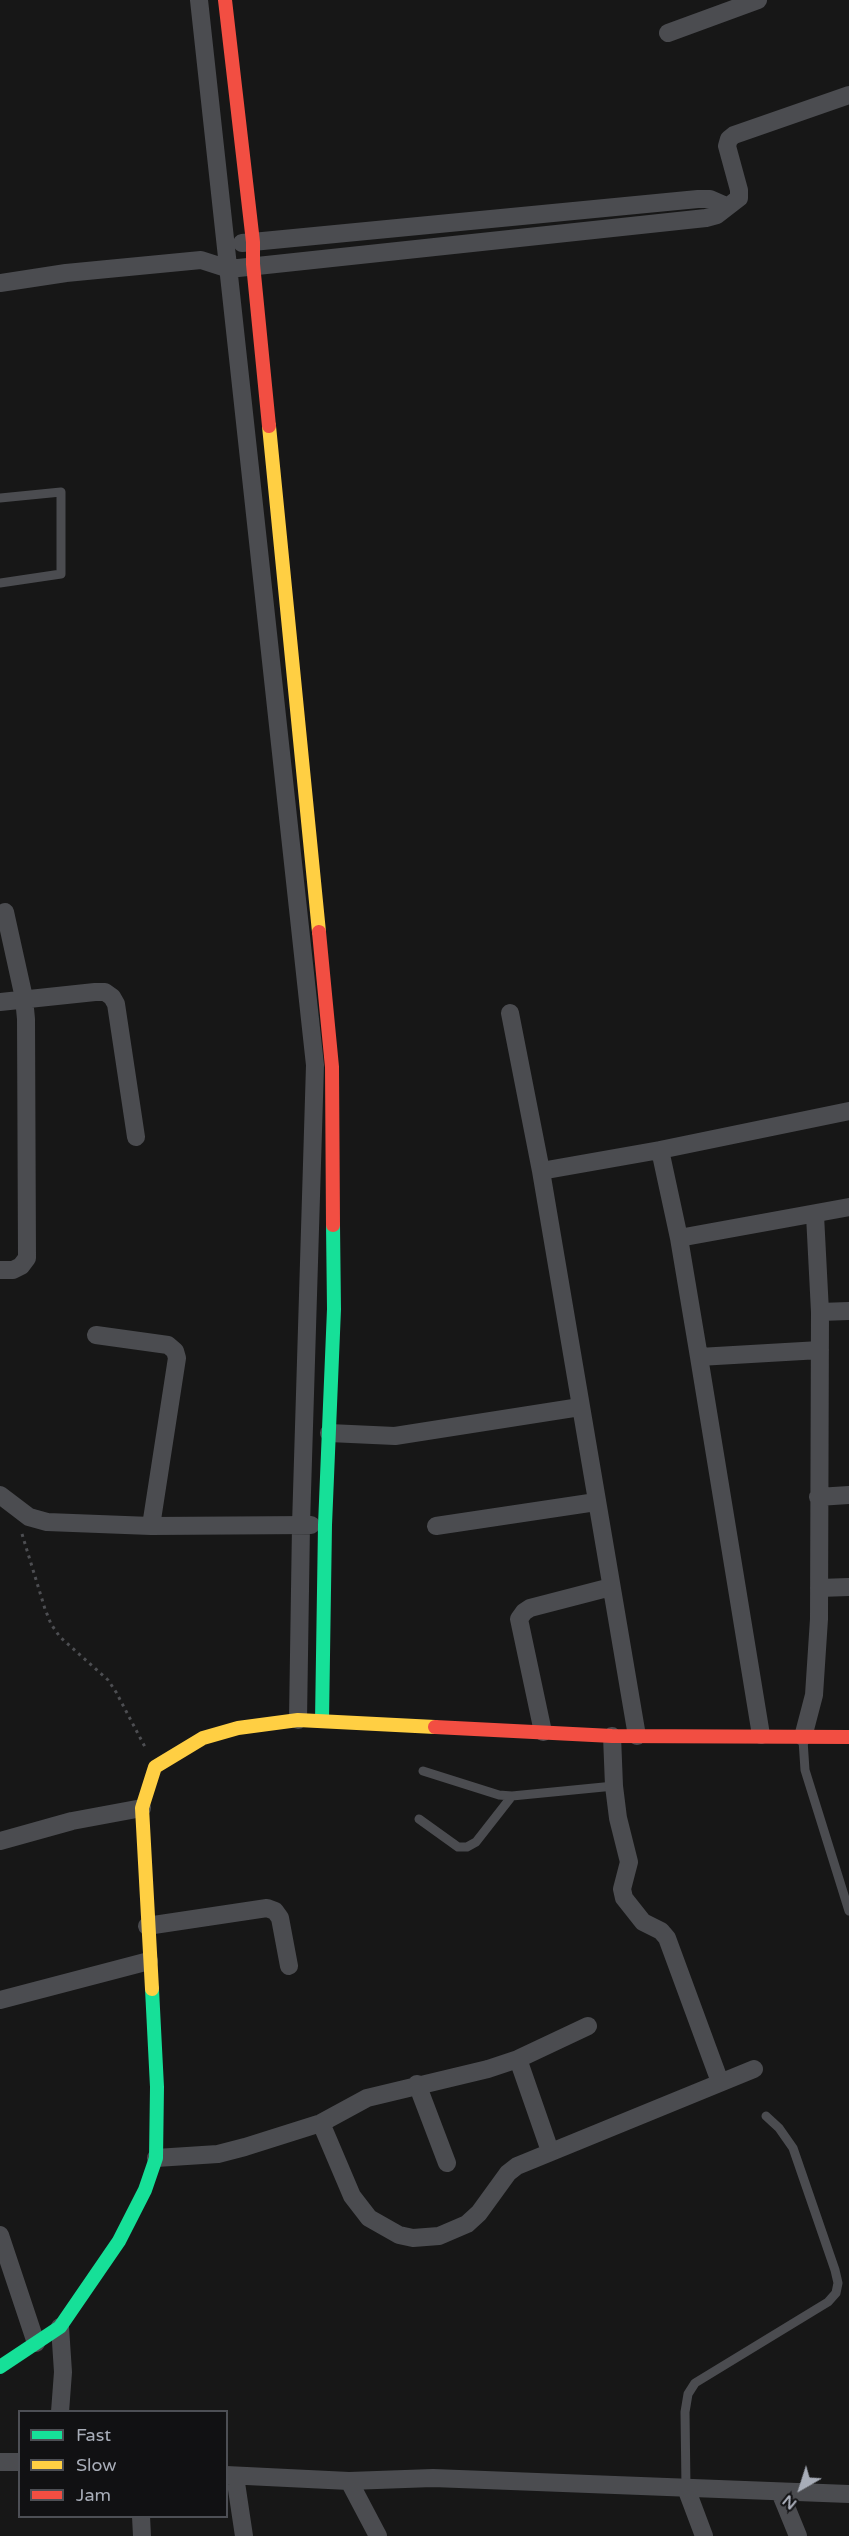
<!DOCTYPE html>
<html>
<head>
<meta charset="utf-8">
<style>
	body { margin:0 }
	#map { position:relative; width:849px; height:2536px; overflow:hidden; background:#171717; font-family:"Varela Round",sans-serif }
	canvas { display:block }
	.legend { position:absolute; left:18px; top:2410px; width:210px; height:108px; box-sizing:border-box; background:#111113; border:2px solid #4d4f55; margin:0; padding:8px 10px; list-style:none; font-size:18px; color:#a8adb8 }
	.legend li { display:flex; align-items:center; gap:12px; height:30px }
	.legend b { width:30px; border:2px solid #4d4f55 }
	.north { position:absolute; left:771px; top:2458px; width:60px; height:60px; -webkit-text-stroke:4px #111113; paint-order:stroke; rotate:219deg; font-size:16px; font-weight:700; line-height:24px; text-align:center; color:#a8adb8 }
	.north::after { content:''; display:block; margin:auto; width:21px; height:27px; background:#a8adb8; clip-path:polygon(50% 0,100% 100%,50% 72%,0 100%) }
</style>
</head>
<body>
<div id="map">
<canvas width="849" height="2536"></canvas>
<ul class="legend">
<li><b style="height:8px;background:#16e098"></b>Fast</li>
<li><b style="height:8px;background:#ffcf43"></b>Slow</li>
<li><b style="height:8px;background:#f24e42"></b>Jam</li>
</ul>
<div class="north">N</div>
</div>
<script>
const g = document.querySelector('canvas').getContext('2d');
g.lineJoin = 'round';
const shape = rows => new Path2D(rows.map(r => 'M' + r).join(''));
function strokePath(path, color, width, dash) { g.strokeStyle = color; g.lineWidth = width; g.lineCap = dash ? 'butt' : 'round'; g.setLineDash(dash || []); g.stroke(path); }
strokePath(shape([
	[22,1534,45,1609,51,1624,60,1637,108,1680,116,1692,145,1747]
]), '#4d4e52', 3, [3, 4.5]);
strokePath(shape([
	[0,498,61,492,61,574,0,583],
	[803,1740,805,1770,849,1911],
	[423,1771,499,1795,512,1796,614,1786],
	[419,1819,458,1847,467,1847,476,1842,512,1796],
	[686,2488,685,2412,688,2394,695,2383,828,2302,836,2293,838,2283,835,2270,793,2148,779,2128,766,2116]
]), '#4b4c50', 9);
strokePath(shape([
	[199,0,315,1065,301,1525,298,1720],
	[668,33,758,0],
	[242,243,698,199,710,199,726,206],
	[0,283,66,273,201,260,229,269,706,218,717,215,739,198,739,190,727,146,729,139,734,135,849,95],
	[0,1002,95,992,105,992,112,997,116,1004,136,1137],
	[510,1013,541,1171,637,1736],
	[660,1150,679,1238,699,1357,761,1735],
	[541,1171,660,1150,849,1111],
	[679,1238,849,1207],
	[0,1270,13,1270,21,1266,27,1258,26,1019,24,998,5,912],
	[820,1312,849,1311],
	[96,1335,168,1345,175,1351,177,1358,151,1526],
	[699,1357,820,1350],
	[329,1433,395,1436,580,1407],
	[0,1495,29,1517,47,1522,151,1526,311,1525],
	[818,1497,849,1495],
	[436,1526,596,1502],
	[819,1588,849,1587],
	[543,1732,519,1619,524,1612,530,1608,611,1587],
	[612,1736,614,1786,618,1818,629,1862,622,1889,624,1898,643,1922,661,1931,667,1938,720,2082],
	[803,1737,814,1695,819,1619,820,1312,815,1215],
	[0,1841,72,1821,142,1808],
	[147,1926,267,1908,275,1911,280,1918,289,1966],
	[0,2000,149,1961],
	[518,2059,550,2151],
	[417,2084,447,2163],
	[321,2123,352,2196,369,2218,399,2235,413,2238,439,2236,467,2224,479,2213,508,2173,517,2166,754,2069],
	[156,2158,218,2154,245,2147,321,2123,367,2098,488,2069,518,2059,588,2026],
	[0,2235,36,2343],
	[60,2412,63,2372,60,2327],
	[0,2462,20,2462],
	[226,2475,349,2481,433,2478,849,2494],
	[235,2476,244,2536],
	[349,2481,378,2536],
	[686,2488,704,2536],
	[780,2492,798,2536],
	[141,2516,142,2536]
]), '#4b4c50', 18);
strokePath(shape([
	[322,1721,325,1525,334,1309,333,1225],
	[0,2367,60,2327,119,2241,145,2190,156,2158,157,2087,152,1989]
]), '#16e098', 14);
strokePath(shape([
	[269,426,319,932],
	[152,1989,142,1808,155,1767,203,1738,238,1728,298,1720,435,1727]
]), '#ffcf43', 14);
strokePath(shape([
	[225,0,253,242,253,264,269,426],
	[319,932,332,1067,333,1225],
	[435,1727,612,1736,849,1737]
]), '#f24e42', 14);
</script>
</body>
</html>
